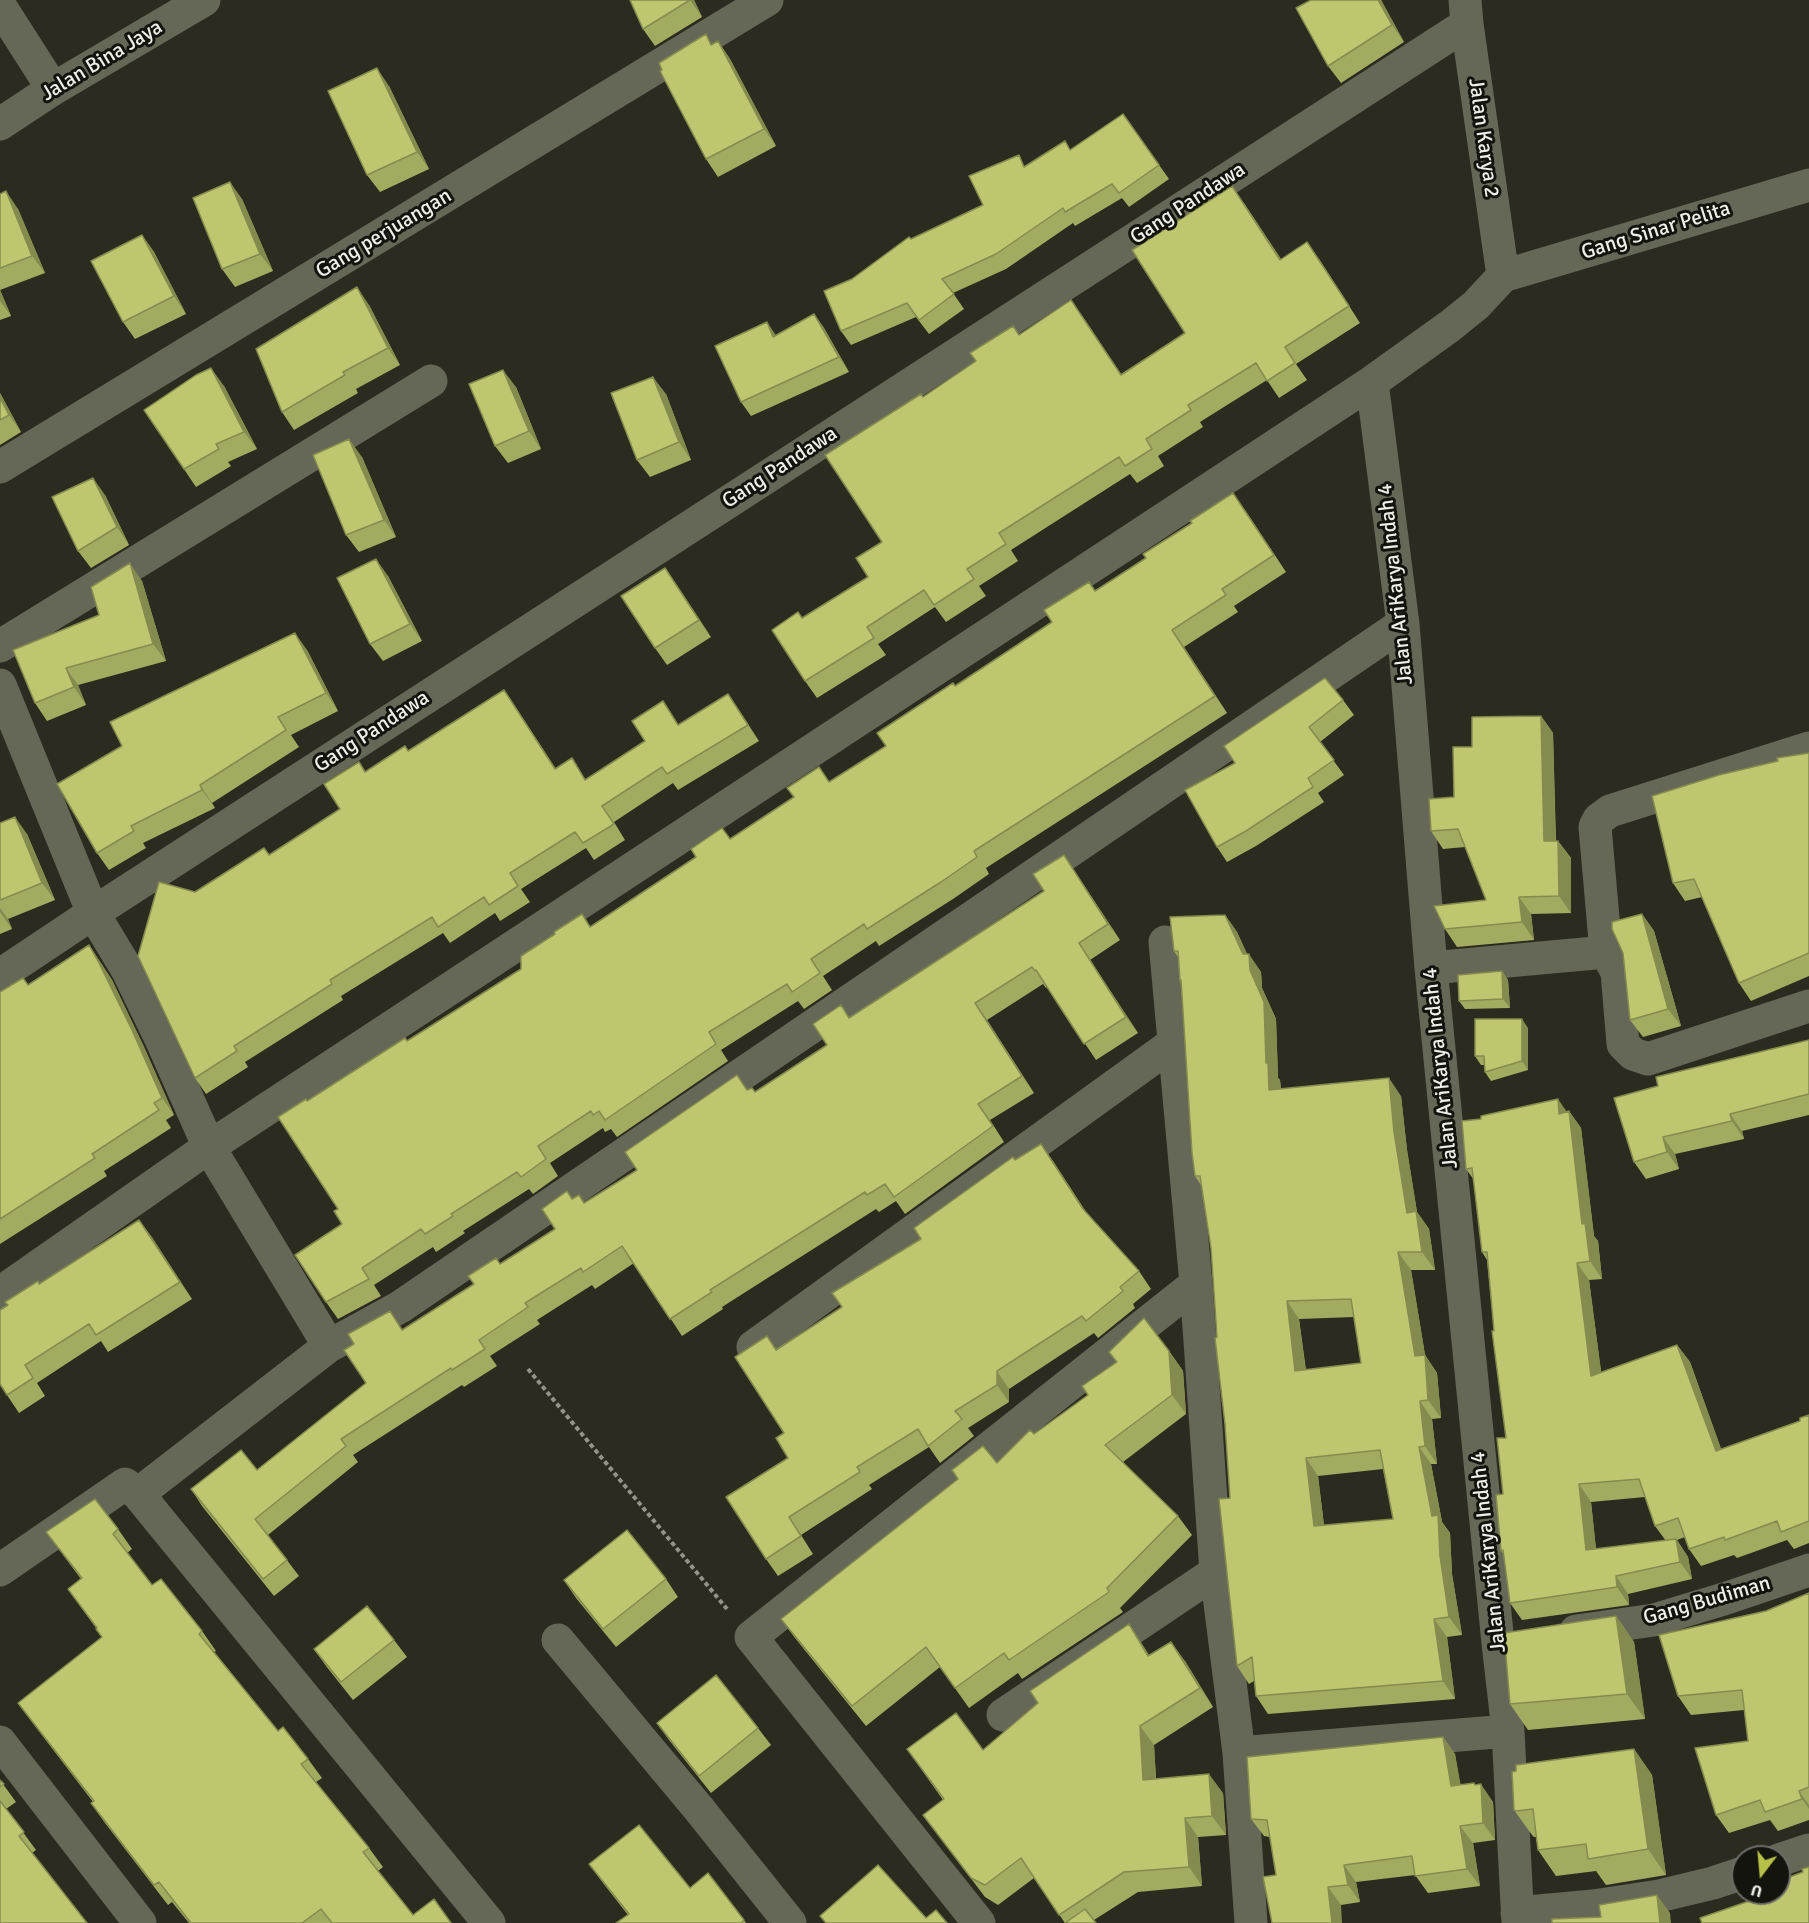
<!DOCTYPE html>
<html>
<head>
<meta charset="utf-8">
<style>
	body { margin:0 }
	#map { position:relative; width:1809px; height:1923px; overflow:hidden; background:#2b2c1f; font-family:Signika,sans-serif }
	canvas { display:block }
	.north { position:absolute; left:1731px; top:1845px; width:60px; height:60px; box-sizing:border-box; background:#13140e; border:2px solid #6b6c65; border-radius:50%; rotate:196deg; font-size:16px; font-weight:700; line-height:24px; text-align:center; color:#eeefe7 }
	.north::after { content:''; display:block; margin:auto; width:21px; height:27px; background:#b6c148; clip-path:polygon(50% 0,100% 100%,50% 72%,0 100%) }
</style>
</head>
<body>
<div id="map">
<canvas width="1809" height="1923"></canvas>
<div class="north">U</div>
</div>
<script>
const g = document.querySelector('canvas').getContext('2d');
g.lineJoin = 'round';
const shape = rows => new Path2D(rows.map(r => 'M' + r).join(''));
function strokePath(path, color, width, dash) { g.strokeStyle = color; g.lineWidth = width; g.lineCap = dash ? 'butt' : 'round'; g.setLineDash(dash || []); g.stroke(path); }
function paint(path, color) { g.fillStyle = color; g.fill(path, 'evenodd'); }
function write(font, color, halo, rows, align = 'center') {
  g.font = font + ' Signika,sans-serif'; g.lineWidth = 6; g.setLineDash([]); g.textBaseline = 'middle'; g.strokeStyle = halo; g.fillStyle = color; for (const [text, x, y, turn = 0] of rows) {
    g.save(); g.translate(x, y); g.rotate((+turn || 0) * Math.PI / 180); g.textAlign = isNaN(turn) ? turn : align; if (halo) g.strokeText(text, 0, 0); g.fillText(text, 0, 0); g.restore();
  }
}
strokePath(shape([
	[528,1369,727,1609]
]), '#929389', 4, [4.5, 3]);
strokePath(shape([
	[1465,0,1467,24,1503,276],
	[0,6,53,89],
	[0,124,53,89,204,0],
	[0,467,767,0],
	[0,646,431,381],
	[0,685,93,913,128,971,161,1039,209,1147,329,1346],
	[1165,942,1196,1284,1216,1572,1239,1753,1251,1923],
	[1606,952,1595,827,1599,819,1610,811,1809,748],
	[1431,968,1606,952,1617,972,1623,1044,1633,1054,1648,1059,1809,1006],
	[0,975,93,913,1467,24],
	[0,1293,209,1147,1372,382],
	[753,1347,1174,1043],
	[0,1570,125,1484,138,1494],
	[1576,1631,1654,1620,1727,1598,1809,1570],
	[558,1640,699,1809,790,1923],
	[1003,1715,1216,1572],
	[0,1742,140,1923],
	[1239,1753,1508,1731],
	[1779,1860,1809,1850],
	[1517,1913,1593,1906,1659,1896,1713,1883,1743,1873],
	[489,1923,138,1494,329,1346,400,1307,1403,624],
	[979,1923,751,1637,1196,1284],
	[1518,1923,1508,1731,1498,1643,1431,968,1403,624,1372,382,1450,326,1476,305,1503,276,1809,185]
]), '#656757', 33);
paint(shape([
	[630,0,694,0,702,17,655,46,643,29],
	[1381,0,1404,42,1341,83,1328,66],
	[718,41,730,59,776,146,718,177,706,159,713,44],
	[389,86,429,169,380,192,367,175],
	[1123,114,1169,179,1129,207,1122,198,1075,226,1073,223,1006,269,953,293,964,309,929,334,916,317,851,345,841,331,852,279,911,239,983,205,1026,165,1071,150],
	[0,194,18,209,45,273,0,290,11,316,0,320],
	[242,199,273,271,235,287,222,269],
	[1244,203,1281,259,1319,259,1360,323,1296,364,1307,380,1279,398,1267,380,1200,422,1203,427,1158,456,1164,466,1137,483,1130,474,1011,550,1018,561,979,586,986,596,946,622,935,607,878,644,886,655,817,698,805,681,803,618,868,577,882,542,923,397,1019,334,1083,317,1121,374,1185,333],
	[142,235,154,252,186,314,135,339,123,322],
	[369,305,400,365,356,389,358,393,294,430,282,412],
	[814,314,824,328,849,372,751,416,741,402,776,335],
	[224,386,257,449,228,462,231,466,196,487,144,410],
	[516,387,541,449,508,463,495,446],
	[0,393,21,432,0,445],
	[666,394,691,460,650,477,637,460],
	[362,457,396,537,359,552,346,535],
	[105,495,129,545,91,568,78,551],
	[1245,510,1286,572,1234,606,1238,612,1184,647,1227,713,986,868,989,874,953,899,879,946,876,941,823,976,832,990,804,1009,798,1001,721,1050,728,1061,617,1137,611,1129,605,1132,603,1128,550,1163,558,1176,533,1194,529,1189,463,1231,465,1233,436,1252,433,1247,374,1285,381,1296,338,1319,326,1302,342,1224,307,1101,407,1041,521,969,591,927,730,839,830,782,886,746,955,686,1052,622,1095,590],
	[665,568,711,637,667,665,655,648],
	[388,576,422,641,383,661,370,644],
	[142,581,166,661,78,685,86,705,47,721,35,703,99,615],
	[307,650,338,711,291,735,299,747,212,803,215,808,143,843,146,848,109,870,97,853],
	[504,690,556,769,586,779,679,725,728,694,759,741,678,790,673,783,614,822,625,840,594,860,586,848,521,889,530,902,500,921,495,913,450,943,443,933,341,996,343,1000,245,1062,248,1067,206,1094,195,1078,269,855,340,809,365,772,408,751],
	[1343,700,1354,715,1320,742,1344,775,1318,793,1324,802,1256,846,1227,862,1217,847,1235,763],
	[1541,716,1553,733,1556,841,1558,841,1571,858,1571,913,1531,914,1534,940,1457,947,1445,929,1486,900,1465,847,1443,849,1431,831,1454,797,1472,747],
	[1809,753,1809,976,1751,1001,1739,983,1702,897,1685,901,1673,883],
	[0,823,27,834,55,900,8,919,12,929,0,934],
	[1064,855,1120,940,1090,960,1138,1033,1096,1060,1047,987,1046,988,1043,984,987,1020,1034,1093,990,1120,1004,1142,905,1214,896,1201,879,1212,876,1209,722,1307,723,1309,682,1336,634,1263,595,1289,592,1285,537,1320,540,1324,490,1356,497,1366,464,1387,462,1385,353,1455,358,1462,268,1535,299,1576,274,1596,202,1506,191,1489,257,1470,366,1383,403,1330,474,1284,500,1264,555,1229,572,1199,584,1203,637,1170,748,1090,755,1092,827,1045,850,1017,1044,891],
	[1642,914,1654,931,1681,1026,1643,1037,1630,1020],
	[1225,915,1237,932,1247,954,1261,972,1262,988,1276,1019,1278,1078,1280,1080,1281,1089,1401,1096,1407,1150,1417,1212,1429,1229,1435,1270,1411,1270,1425,1355,1437,1373,1441,1418,1432,1419,1437,1464,1431,1464,1442,1522,1450,1533,1452,1574,1462,1635,1447,1637,1455,1699,1268,1714,1256,1696,1254,1681,1249,1684,1237,1666,1230,1498,1225,1424,1217,1337,1211,1248,1201,1185,1195,1176,1181,983,1180,981,1178,957,1174,951],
	[1354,1317,1361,1363,1306,1370,1299,1319],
	[1383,1469,1393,1519,1324,1525,1318,1476],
	[89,945,112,980,144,1047,174,1115,166,1120,171,1128,104,1171,107,1176,0,1244,0,992,28,985],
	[1502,971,1508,980,1510,1008,1465,1009,1459,1001],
	[1528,1028,1528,1070,1491,1081,1485,1072,1484,1065,1481,1065,1475,1056],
	[1809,1040,1809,1115,1742,1131,1744,1139,1675,1154,1679,1169,1646,1179,1634,1162,1658,1086],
	[1567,1111,1569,1111,1581,1128,1594,1236,1598,1241,1602,1279,1589,1280,1601,1372,1677,1345,1690,1362,1721,1449,1800,1421,1809,1415,1809,1543,1794,1549,1787,1540,1737,1558,1734,1555,1701,1566,1689,1549,1685,1537,1677,1540,1688,1557,1692,1579,1628,1594,1629,1605,1522,1620,1510,1603,1504,1554,1501,1551,1506,1438,1494,1331,1487,1260,1482,1252,1474,1180,1466,1169],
	[1645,1497,1655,1526,1666,1541,1596,1549,1591,1502],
	[1015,1160,1053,1161,1086,1212,1139,1271,1151,1289,1133,1304,1135,1308,1098,1338,1094,1333,1009,1389,1009,1402,968,1428,974,1436,940,1463,929,1447,869,1485,872,1489,801,1535,813,1554,778,1576,766,1559,788,1458,767,1336,776,1349,842,1307,921,1239],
	[139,1220,192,1299,108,1352,101,1341,37,1383,45,1396,19,1413,7,1395,39,1284],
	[1169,1351,1183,1371,1186,1414,1123,1462,1178,1516,1192,1535,1120,1608,1123,1612,1022,1679,1018,1673,969,1708,940,1667,866,1726,795,1638,781,1619,997,1463,1034,1434,1088,1395,1116,1362,1109,1352],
	[118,1529,132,1549,127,1553,152,1585,202,1631,216,1651,214,1652,278,1731,308,1759,322,1778,316,1782,369,1848,383,1867,378,1871,413,1915,451,1923,189,1923,172,1902,168,1905,105,1823,91,1803,93,1802,32,1722,18,1703,102,1638,96,1628,68,1589,81,1579,46,1532],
	[666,1579,678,1597,616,1647,576,1598,564,1580],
	[1809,1593,1809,1820,1778,1831,1770,1820,1729,1833,1716,1815,1748,1741,1744,1710,1691,1715,1678,1696,1766,1611],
	[1616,1616,1634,1642,1645,1719,1528,1730,1510,1704],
	[1129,1624,1149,1655,1185,1661,1213,1707,1154,1745,1156,1778,1223,1793,1226,1835,1198,1837,1202,1886,1138,1892,1094,1920,1065,1923,1034,1878,998,1905,985,1897,923,1815,943,1800,907,1749,983,1750],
	[394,1640,407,1657,353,1700,326,1666,314,1649],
	[657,1723,758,1728,771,1745,711,1793,669,1740],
	[1443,1737,1455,1754,1460,1785,1476,1785,1493,1802,1495,1840,1473,1843,1480,1886,1428,1893,1415,1875,1356,1882,1360,1902,1341,1905,1276,1875,1270,1837,1264,1836,1251,1819],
	[1634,1749,1652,1775,1666,1875,1606,1885,1596,1871,1556,1876,1538,1850,1536,1837,1534,1837,1532,1835,1514,1810,1516,1771],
	[0,1780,16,1802,6,1809,36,1850,32,1853,0,1923],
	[589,1864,690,1888,708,1873,746,1923,616,1923,628,1915,603,1883]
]), '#a3ab60');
paint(shape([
	[690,0,694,0,702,17],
	[1378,0,1381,0,1404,42,1392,25],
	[718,41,730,59,776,146,764,129],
	[377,68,389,86,429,169,417,152],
	[230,182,242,199,273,271,260,254],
	[6,191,18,209,45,273,32,256],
	[142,235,154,252,186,314,174,296],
	[1307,242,1319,259,1360,323,1349,306],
	[357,287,369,305,400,365,388,348],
	[0,290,11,316,0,301],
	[814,314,824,328,849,372,839,357],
	[767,322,777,337,773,337],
	[211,368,224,386,257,449,244,432],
	[503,370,516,387,541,449,529,431],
	[653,377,666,394,691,460,679,442],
	[0,393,21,432,9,415,0,398],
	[349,439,362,457,396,537,384,520],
	[93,478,105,495,129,545,117,527],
	[376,559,388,576,422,641,410,624],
	[130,563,142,581,166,661,153,644],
	[665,568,677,585,711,637,699,620],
	[1172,630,1184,647,1227,713,1215,696],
	[295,633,307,650,338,711,326,693],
	[66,668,78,685,86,705,74,687],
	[504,690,515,706,566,785,555,769],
	[728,694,739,710,759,741,748,725],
	[1541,716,1553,733,1556,858,1544,841],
	[200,785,212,803,215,808,202,790],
	[15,817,27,834,55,900,42,883],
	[1558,841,1571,858,1571,913,1559,896],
	[1064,855,1075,872,1120,940,1108,924],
	[1519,897,1531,914,1534,940,1522,922],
	[0,908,8,919,12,929,0,912],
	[1642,914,1654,931,1681,1026,1668,1009],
	[1225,915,1237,932,1249,958,1249,954,1261,972,1262,988,1276,1019,1278,1078,1280,1080,1282,1108,1269,1090,1266,1063,1243,954],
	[1079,943,1090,960,1138,1033,1126,1017],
	[89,945,112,980,144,1047,174,1115,162,1098],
	[1502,971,1508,980,1510,1008,1503,999],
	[975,1003,987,1020,1034,1093,1022,1076],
	[1522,1019,1528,1028,1528,1070,1522,1061],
	[1389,1078,1401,1096,1407,1150,1417,1212,1429,1229,1435,1270,1422,1252,1407,1213,1394,1132],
	[1558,1099,1569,1115,1569,1111,1581,1128,1594,1236,1598,1241,1602,1279,1590,1261,1559,1114],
	[1730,1114,1742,1131,1744,1139,1732,1121],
	[1663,1137,1675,1154,1679,1169,1667,1152],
	[1041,1144,1053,1161,1095,1226,1083,1209],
	[139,1220,152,1237,192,1299,180,1282],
	[1398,1252,1411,1270,1425,1355,1437,1373,1441,1418,1428,1400,1415,1356],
	[1577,1263,1589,1280,1604,1393,1591,1376],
	[1287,1301,1299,1319,1308,1389,1295,1371],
	[1677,1345,1690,1362,1728,1468,1716,1451],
	[1169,1351,1183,1371,1186,1414,1172,1395],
	[997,1371,1009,1389,1009,1402,997,1385],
	[1420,1401,1432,1419,1437,1464,1425,1446],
	[1419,1447,1431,1464,1442,1522,1450,1533,1452,1574,1462,1635,1449,1617,1432,1516],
	[1306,1458,1318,1476,1326,1543,1314,1526],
	[1579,1484,1591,1502,1598,1568,1586,1550],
	[1676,1539,1688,1557,1692,1579,1680,1562],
	[1616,1576,1628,1594,1629,1605,1617,1587],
	[1616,1616,1634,1642,1645,1719,1627,1694],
	[1434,1619,1447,1637,1455,1699,1443,1681],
	[1129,1624,1142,1644,1162,1676,1148,1656],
	[1171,1642,1185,1661,1213,1707,1200,1688],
	[1140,1726,1154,1745,1157,1799,1143,1780],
	[1443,1737,1455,1754,1464,1803,1451,1786],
	[1634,1749,1652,1775,1666,1875,1648,1849],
	[1209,1774,1223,1793,1226,1835,1212,1816],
	[1474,1783,1481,1793,1481,1784,1493,1802,1495,1840,1483,1823],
	[1799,1791,1809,1805,1809,1809,1802,1799],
	[1185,1818,1198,1837,1202,1886,1189,1867],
	[1460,1826,1473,1843,1480,1886,1467,1869],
	[1344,1865,1356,1882,1360,1902,1348,1885],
	[1328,1887,1341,1905,1342,1923,1332,1923],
	[1657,1895,1670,1913,1671,1923,1660,1923]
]), '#858b4e');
const building = shape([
	[630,0,690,0,643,29,630,0],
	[1311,0,1378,0,1392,25,1328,66,1296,8,1311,0],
	[706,34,711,45,718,41,764,129,706,159,660,71,662,70,659,63,706,34],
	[377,68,417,152,367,175,328,91,377,68],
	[1123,114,1159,165,1119,193,1112,184,1065,212,1063,208,996,254,942,279,954,294,919,320,907,303,841,331,824,291,852,279,909,237,911,239,983,205,969,176,1019,155,1024,167,1065,141,1070,150,1123,114],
	[230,182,260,254,222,269,193,198,230,182],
	[1232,186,1280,260,1307,242,1349,306,1285,347,1295,363,1267,381,1256,363,1188,405,1191,410,1146,439,1152,449,1125,466,1119,457,999,533,1006,544,967,569,974,579,934,605,924,590,867,627,874,638,805,681,772,630,798,612,802,618,868,577,856,558,882,542,825,455,921,394,923,397,976,361,970,353,1013,326,1019,335,1071,300,1121,375,1185,333,1132,250,1232,186],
	[6,191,32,256,0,268,0,194,6,191],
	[142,235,174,296,123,322,91,261,142,235],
	[357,287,388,348,343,372,345,375,282,412,256,349,357,287],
	[814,314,839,357,741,402,715,346,767,322,773,337,814,314],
	[211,368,244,432,216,444,219,449,184,469,144,410,196,375,211,368],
	[503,370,529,431,495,446,469,384,503,370],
	[653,377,679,442,637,460,611,393,653,377],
	[0,398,9,415,0,420,0,398],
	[349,439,384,520,346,535,313,455,349,439],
	[93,478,117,527,78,551,52,497,93,478],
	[1233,493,1274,555,1222,589,1226,595,1172,630,1215,696,974,851,977,857,941,882,867,929,864,924,811,959,820,973,792,992,787,984,709,1032,716,1044,605,1120,599,1111,593,1115,591,1111,538,1146,546,1159,521,1177,517,1172,451,1214,453,1216,425,1234,421,1229,362,1268,369,1279,326,1302,295,1255,342,1224,334,1211,338,1209,278,1117,306,1099,307,1101,405,1038,407,1041,521,969,521,956,555,934,554,932,582,914,590,927,696,857,691,849,722,828,730,839,794,797,787,788,819,767,829,782,886,746,877,733,953,683,955,686,1052,622,1044,610,1089,582,1095,591,1146,558,1143,554,1192,523,1190,521,1233,493],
	[376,559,410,624,370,644,337,578,376,559],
	[130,563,153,644,66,668,74,687,35,703,13,650,99,615,91,587,130,563],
	[665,568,699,620,655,648,621,596,665,568],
	[295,633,326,693,278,717,286,730,200,785,202,790,131,826,134,831,97,853,57,784,122,746,110,722,295,633],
	[1325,678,1343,700,1309,727,1334,760,1308,778,1313,787,1246,831,1217,847,1185,790,1235,763,1224,746,1325,678],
	[504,690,555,769,572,758,585,780,645,741,632,721,663,701,678,725,728,694,748,725,667,774,662,767,602,806,614,824,583,843,575,832,510,873,518,886,489,905,484,897,438,927,432,917,330,980,332,984,234,1046,237,1051,195,1078,138,956,159,882,195,892,264,848,269,855,340,809,324,784,359,762,365,772,405,746,408,751,504,690],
	[1541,716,1544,841,1558,841,1559,896,1519,897,1522,922,1445,929,1434,906,1486,900,1458,829,1431,831,1429,799,1454,797,1453,747,1472,747,1472,717,1541,716],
	[1809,753,1809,953,1739,983,1694,879,1673,883,1652,796,1719,775,1778,761,1777,758,1809,753],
	[15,817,42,883,0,900,0,823,15,817],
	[1064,855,1108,924,1079,943,1126,1017,1084,1044,1036,970,1035,971,1032,967,975,1003,1022,1076,978,1104,993,1126,894,1197,885,1184,867,1195,865,1192,710,1290,712,1292,670,1319,622,1246,583,1272,581,1268,525,1303,528,1307,479,1340,485,1349,452,1370,451,1368,341,1439,346,1446,255,1519,287,1560,263,1579,191,1489,241,1450,257,1470,366,1383,344,1350,354,1344,348,1334,390,1311,402,1330,474,1284,468,1276,496,1258,500,1264,555,1229,542,1209,567,1191,572,1199,579,1195,584,1203,637,1170,625,1152,737,1075,747,1090,752,1088,755,1092,827,1045,813,1024,841,1005,849,1018,1044,891,1033,874,1064,855],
	[1642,914,1668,1009,1630,1020,1623,953,1612,929,1612,922,1642,914],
	[1225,915,1243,954,1249,954,1250,970,1264,1002,1266,1063,1268,1063,1269,1090,1389,1078,1394,1132,1407,1213,1416,1211,1422,1252,1398,1252,1415,1356,1425,1355,1428,1400,1420,1401,1425,1446,1419,1447,1432,1516,1438,1515,1440,1556,1449,1617,1434,1619,1443,1681,1256,1696,1252,1657,1237,1666,1219,1499,1230,1498,1225,1424,1215,1338,1217,1337,1211,1248,1200,1176,1195,1176,1192,1153,1181,980,1180,981,1178,951,1174,951,1170,917,1225,915],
	[1351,1299,1361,1363,1295,1371,1287,1301,1351,1299],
	[1380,1450,1393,1519,1314,1526,1306,1458,1380,1450],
	[89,945,99,963,132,1030,162,1098,154,1103,159,1110,92,1154,95,1158,0,1219,0,992,23,978,28,985,89,945],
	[1502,971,1503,999,1459,1001,1458,975,1502,971],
	[1475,1019,1522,1019,1522,1061,1485,1072,1484,1056,1475,1056,1475,1019],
	[1809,1040,1809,1094,1730,1114,1732,1121,1663,1137,1667,1152,1634,1162,1614,1098,1658,1086,1656,1077,1809,1040],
	[1558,1099,1559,1114,1569,1111,1582,1224,1585,1223,1590,1261,1577,1263,1591,1376,1677,1345,1716,1451,1800,1421,1800,1418,1809,1415,1809,1521,1781,1532,1777,1521,1725,1540,1724,1537,1689,1549,1678,1518,1655,1526,1639,1479,1579,1484,1586,1550,1676,1539,1680,1562,1616,1576,1617,1587,1510,1603,1503,1550,1501,1551,1496,1495,1503,1494,1497,1438,1506,1438,1492,1331,1494,1331,1487,1252,1482,1252,1472,1168,1466,1169,1462,1121,1481,1119,1481,1116,1558,1099],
	[1041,1144,1083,1209,1139,1271,1120,1287,1123,1291,1086,1321,1082,1316,997,1371,997,1385,955,1411,962,1419,928,1446,918,1429,857,1467,860,1472,789,1517,801,1536,766,1559,726,1497,788,1458,776,1438,784,1433,735,1357,767,1336,776,1350,842,1307,832,1293,921,1239,914,1228,1013,1157,1015,1160,1041,1144],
	[139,1220,180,1282,96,1335,89,1324,25,1365,33,1378,7,1395,0,1384,0,1310,8,1305,5,1302,38,1281,39,1284,139,1220],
	[1144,1318,1169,1351,1172,1395,1105,1445,1178,1516,1107,1588,1109,1592,1009,1660,1004,1653,955,1688,926,1647,852,1706,781,1619,958,1479,952,1470,983,1446,997,1463,1030,1430,1034,1434,1088,1395,1082,1386,1117,1362,1109,1352,1144,1318],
	[95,1499,118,1529,113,1534,152,1585,161,1579,202,1631,199,1634,278,1731,283,1727,308,1759,301,1764,369,1848,363,1852,413,1915,434,1899,451,1923,332,1923,321,1909,302,1923,191,1923,159,1882,154,1885,91,1803,94,1801,18,1703,102,1637,96,1629,97,1628,68,1589,82,1578,46,1532,95,1499],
	[627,1530,666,1579,603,1629,564,1580,627,1530],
	[1809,1593,1809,1787,1799,1791,1802,1799,1765,1812,1760,1800,1716,1815,1695,1748,1748,1741,1742,1690,1678,1696,1659,1635,1766,1611,1809,1593],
	[367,1606,394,1640,341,1682,314,1649,367,1606],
	[1616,1616,1627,1694,1510,1704,1504,1633,1616,1616],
	[1129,1624,1148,1656,1171,1642,1200,1688,1140,1726,1143,1780,1209,1774,1212,1816,1185,1818,1189,1867,1124,1872,1059,1915,1021,1858,985,1885,971,1878,923,1815,944,1799,907,1749,956,1713,983,1750,1038,1703,1030,1691,1129,1624],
	[716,1675,758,1728,699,1776,657,1723,716,1675],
	[1443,1737,1451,1786,1474,1783,1475,1785,1481,1784,1483,1823,1460,1826,1467,1869,1415,1876,1412,1856,1344,1865,1348,1885,1328,1887,1332,1923,1272,1923,1263,1877,1276,1875,1267,1820,1251,1819,1247,1757,1443,1737],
	[1634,1749,1648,1849,1588,1859,1586,1844,1538,1850,1533,1809,1516,1811,1514,1810,1512,1772,1516,1771,1516,1765,1634,1749],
	[0,1780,4,1784,0,1787,0,1780],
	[0,1801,24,1832,19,1836,87,1923,0,1923,0,1801],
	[639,1825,690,1888,708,1873,744,1920,741,1923,616,1923,629,1914,589,1864,639,1825],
	[878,1865,926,1918,936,1910,947,1923,826,1923,820,1916,878,1865],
	[1809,1867,1809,1923,1702,1923,1700,1918,1758,1898,1756,1893,1779,1893,1779,1881,1803,1872,1802,1869,1809,1867],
	[1657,1895,1660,1923,1552,1923,1552,1919,1601,1917,1599,1905,1657,1895],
	[1085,1909,1096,1923,1065,1923,1085,1909]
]);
paint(building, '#bec770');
strokePath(building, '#858b4e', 1.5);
write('21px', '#eeefe7', '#13140e', [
	["Jalan Bina Jaya",102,61,-31],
	["Jalan Karya 2",1483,138,82],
	["Gang Pandawa",1188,204,-33],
	["Gang Sinar Pelita",1656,231,-17],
	["Gang perjuangan",384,234,-31],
	["Gang Pandawa",780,468,-33],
	["Jalan AriKarya Indah 4",1396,584,-96],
	["Gang Pandawa",372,732,-33],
	["Jalan AriKarya Indah 4",1441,1068,-96],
	["Jalan AriKarya Indah 4",1489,1552,-96],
	["Gang Budiman",1707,1601,-16]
]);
</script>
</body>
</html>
